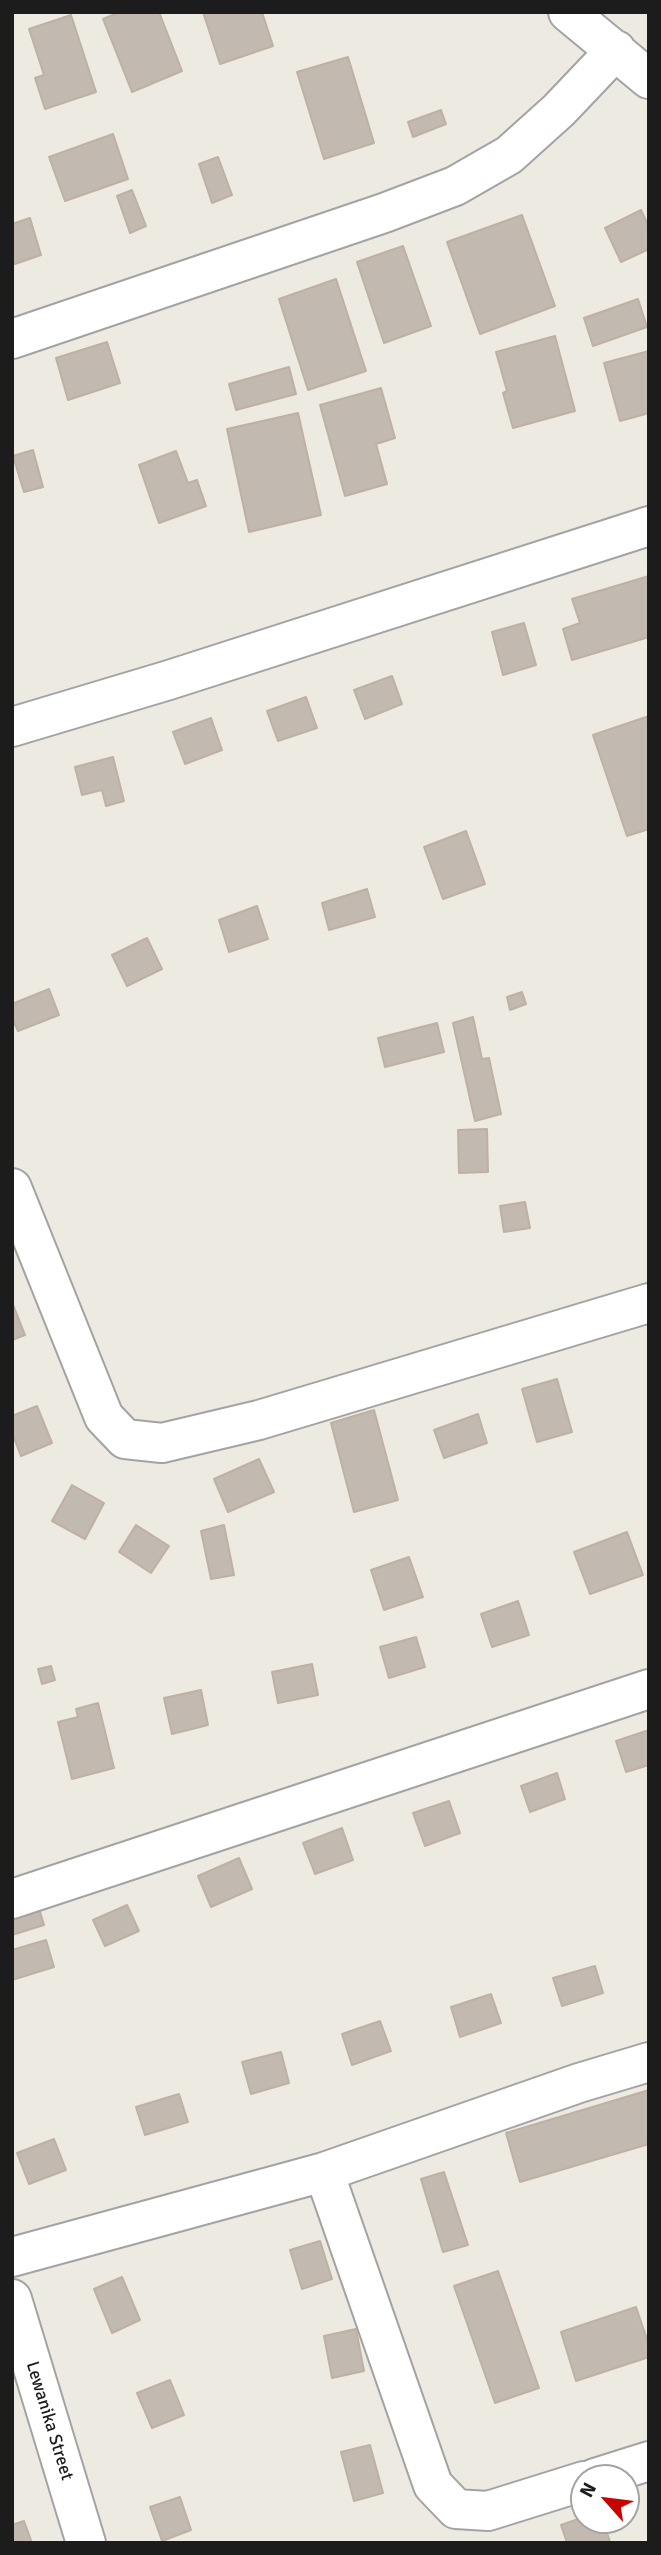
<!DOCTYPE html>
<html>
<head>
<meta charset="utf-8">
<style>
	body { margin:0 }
	#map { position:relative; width:661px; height:2555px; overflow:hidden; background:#edeae2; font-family:Signika,sans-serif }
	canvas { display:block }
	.frame { position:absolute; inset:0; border:14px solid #1c1c1c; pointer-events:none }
	.north { position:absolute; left:570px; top:2464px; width:70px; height:70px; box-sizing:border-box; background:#fff; border:2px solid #a4a4a4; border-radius:50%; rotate:298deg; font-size:19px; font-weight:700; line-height:28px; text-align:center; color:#1c1c1c }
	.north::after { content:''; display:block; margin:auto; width:24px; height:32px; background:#c60402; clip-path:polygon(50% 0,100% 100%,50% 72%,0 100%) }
</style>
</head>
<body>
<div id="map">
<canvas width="661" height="2555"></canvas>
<div class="frame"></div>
<div class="north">N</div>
</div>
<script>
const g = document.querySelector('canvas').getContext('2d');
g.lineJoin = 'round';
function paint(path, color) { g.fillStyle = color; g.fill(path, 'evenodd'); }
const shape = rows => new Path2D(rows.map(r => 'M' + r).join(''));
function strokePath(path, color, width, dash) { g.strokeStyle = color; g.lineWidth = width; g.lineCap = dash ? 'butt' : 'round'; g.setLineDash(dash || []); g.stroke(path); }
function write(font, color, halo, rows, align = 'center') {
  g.font = font + ' Signika,sans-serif'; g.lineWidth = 5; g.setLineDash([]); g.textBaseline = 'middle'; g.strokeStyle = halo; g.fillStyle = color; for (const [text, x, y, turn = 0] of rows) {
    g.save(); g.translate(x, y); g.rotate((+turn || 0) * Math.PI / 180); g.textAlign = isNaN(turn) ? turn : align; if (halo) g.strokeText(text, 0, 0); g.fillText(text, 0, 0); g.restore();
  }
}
const building = shape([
	[120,12,159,12,182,71,132,92,103,19,120,12],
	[203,12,262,12,273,46,220,64,203,12],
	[71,15,96,92,45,109,35,78,44,75,29,29,71,15],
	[348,57,374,143,324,159,297,72,348,57],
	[441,110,446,124,413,137,408,122,441,110],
	[113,134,128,179,65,201,49,157,113,134],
	[218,157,232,195,212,203,199,164,218,157],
	[132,190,146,226,130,233,117,196,132,190],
	[641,210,649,227,649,249,621,262,605,228,641,210],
	[522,215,555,306,480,334,447,242,522,215],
	[30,218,41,255,12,265,12,224,30,218],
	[403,246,431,326,384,343,357,262,403,246],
	[336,279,366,371,308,390,279,299,336,279],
	[638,299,647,327,593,346,584,318,638,299],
	[555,336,575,411,513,428,503,393,507,391,496,352,555,336],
	[107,342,120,383,68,400,56,358,107,342],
	[649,351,649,413,620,421,604,363,649,351],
	[289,367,296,394,236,410,229,384,289,367],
	[381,388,395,438,376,444,387,484,345,496,320,405,381,388],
	[298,413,321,515,249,532,227,429,298,413],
	[33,450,43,487,24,492,13,456,33,450],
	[176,451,188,483,197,480,206,506,159,523,139,465,176,451],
	[649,576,649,637,572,660,563,629,580,623,572,599,649,576],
	[524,623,536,665,503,675,492,632,524,623],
	[392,676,402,704,365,719,354,690,392,676],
	[306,697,317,728,278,741,267,711,306,697],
	[649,716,649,829,627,836,593,735,649,716],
	[211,718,222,750,185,764,173,732,211,718],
	[113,757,124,801,106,806,102,790,82,795,75,767,113,757],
	[466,831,485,884,443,899,424,847,466,831],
	[367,889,375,917,329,930,322,903,367,889],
	[257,906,268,939,229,952,219,920,257,906],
	[147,938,162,969,127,986,112,955,147,938],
	[49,989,59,1015,18,1031,12,1018,12,1004,49,989],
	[522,992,526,1004,510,1010,507,997,522,992],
	[473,1017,482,1059,489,1058,501,1114,475,1121,453,1023,473,1017],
	[437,1023,444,1052,385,1067,378,1038,437,1023],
	[487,1129,488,1172,459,1173,458,1130,487,1129],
	[525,1202,530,1228,504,1232,500,1206,525,1202],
	[12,1302,25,1335,12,1340,12,1302],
	[557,1379,572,1432,537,1442,522,1389,557,1379],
	[37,1406,52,1443,21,1456,12,1433,12,1416,37,1406],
	[374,1410,398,1500,354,1512,331,1423,374,1410],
	[478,1414,487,1443,444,1458,434,1430,478,1414],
	[259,1459,274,1492,228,1512,214,1479,259,1459],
	[72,1485,104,1503,85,1539,52,1521,72,1485],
	[136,1525,169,1546,151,1573,119,1552,136,1525],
	[224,1525,234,1575,211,1579,201,1531,224,1525],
	[627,1532,643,1575,590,1594,574,1552,627,1532],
	[409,1557,423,1597,384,1610,371,1570,409,1557],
	[518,1601,529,1635,492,1647,481,1614,518,1601],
	[416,1637,425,1667,389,1678,380,1647,416,1637],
	[312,1664,318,1695,278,1703,272,1672,312,1664],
	[51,1666,55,1680,42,1684,38,1669,51,1666],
	[201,1690,208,1725,172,1734,164,1698,201,1690],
	[98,1703,114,1768,72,1779,58,1722,78,1717,76,1709,98,1703],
	[649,1730,649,1765,626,1772,616,1741,649,1730],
	[557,1773,565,1799,530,1812,521,1786,557,1773],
	[449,1801,460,1833,425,1846,413,1813,449,1801],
	[342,1828,353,1860,315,1874,303,1843,342,1828],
	[239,1858,252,1889,211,1907,198,1876,239,1858],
	[35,1895,44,1925,12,1935,12,1902,35,1895],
	[127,1905,139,1931,105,1946,93,1920,127,1905],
	[46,1940,54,1967,12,1980,12,1950,46,1940],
	[595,1966,603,1993,562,2006,553,1978,595,1966],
	[491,1994,501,2023,460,2037,451,2007,491,1994],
	[380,2021,391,2051,352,2065,342,2034,380,2021],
	[281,2052,289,2083,251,2094,242,2062,281,2052],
	[649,2090,649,2144,520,2182,506,2133,649,2090],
	[179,2094,188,2122,145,2135,136,2107,179,2094],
	[54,2139,66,2170,29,2184,17,2153,54,2139],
	[444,2172,468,2245,443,2252,421,2179,444,2172],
	[320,2241,332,2279,302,2289,290,2250,320,2241],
	[498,2271,539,2388,495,2403,454,2286,498,2271],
	[122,2277,140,2320,112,2333,94,2289,122,2277],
	[636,2307,649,2345,649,2357,576,2381,561,2332,636,2307],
	[356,2329,364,2371,332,2378,324,2336,356,2329],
	[170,2380,184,2415,152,2428,137,2393,170,2380],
	[370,2445,383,2493,354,2501,341,2452,370,2445],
	[180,2497,191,2530,162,2541,150,2507,180,2497],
	[584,2517,584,2520,603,2520,610,2542,567,2543,561,2525,584,2517],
	[24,2521,32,2543,12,2543,12,2525,24,2521]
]);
paint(building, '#c2b9b1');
strokePath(building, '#bfb0a4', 2);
const minor = shape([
	[568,12,649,79],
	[12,339,384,213,455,186,509,155,559,110,616,50],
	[12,727,169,680,649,526],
	[12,1188,104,1417,125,1439,162,1443,259,1420,649,1303],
	[12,1899,649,1689],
	[324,2172,433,2485,456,2509,488,2511,584,2481],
	[12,2257,324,2172,579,2083,649,2062],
	[12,2299,86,2543],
	[595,2478,649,2461]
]);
strokePath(minor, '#a3a3a3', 42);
strokePath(minor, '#fff', 38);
write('18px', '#1c1c1c', '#fff', [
	["Lewanika Street",49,2421,73]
]);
</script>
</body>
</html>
